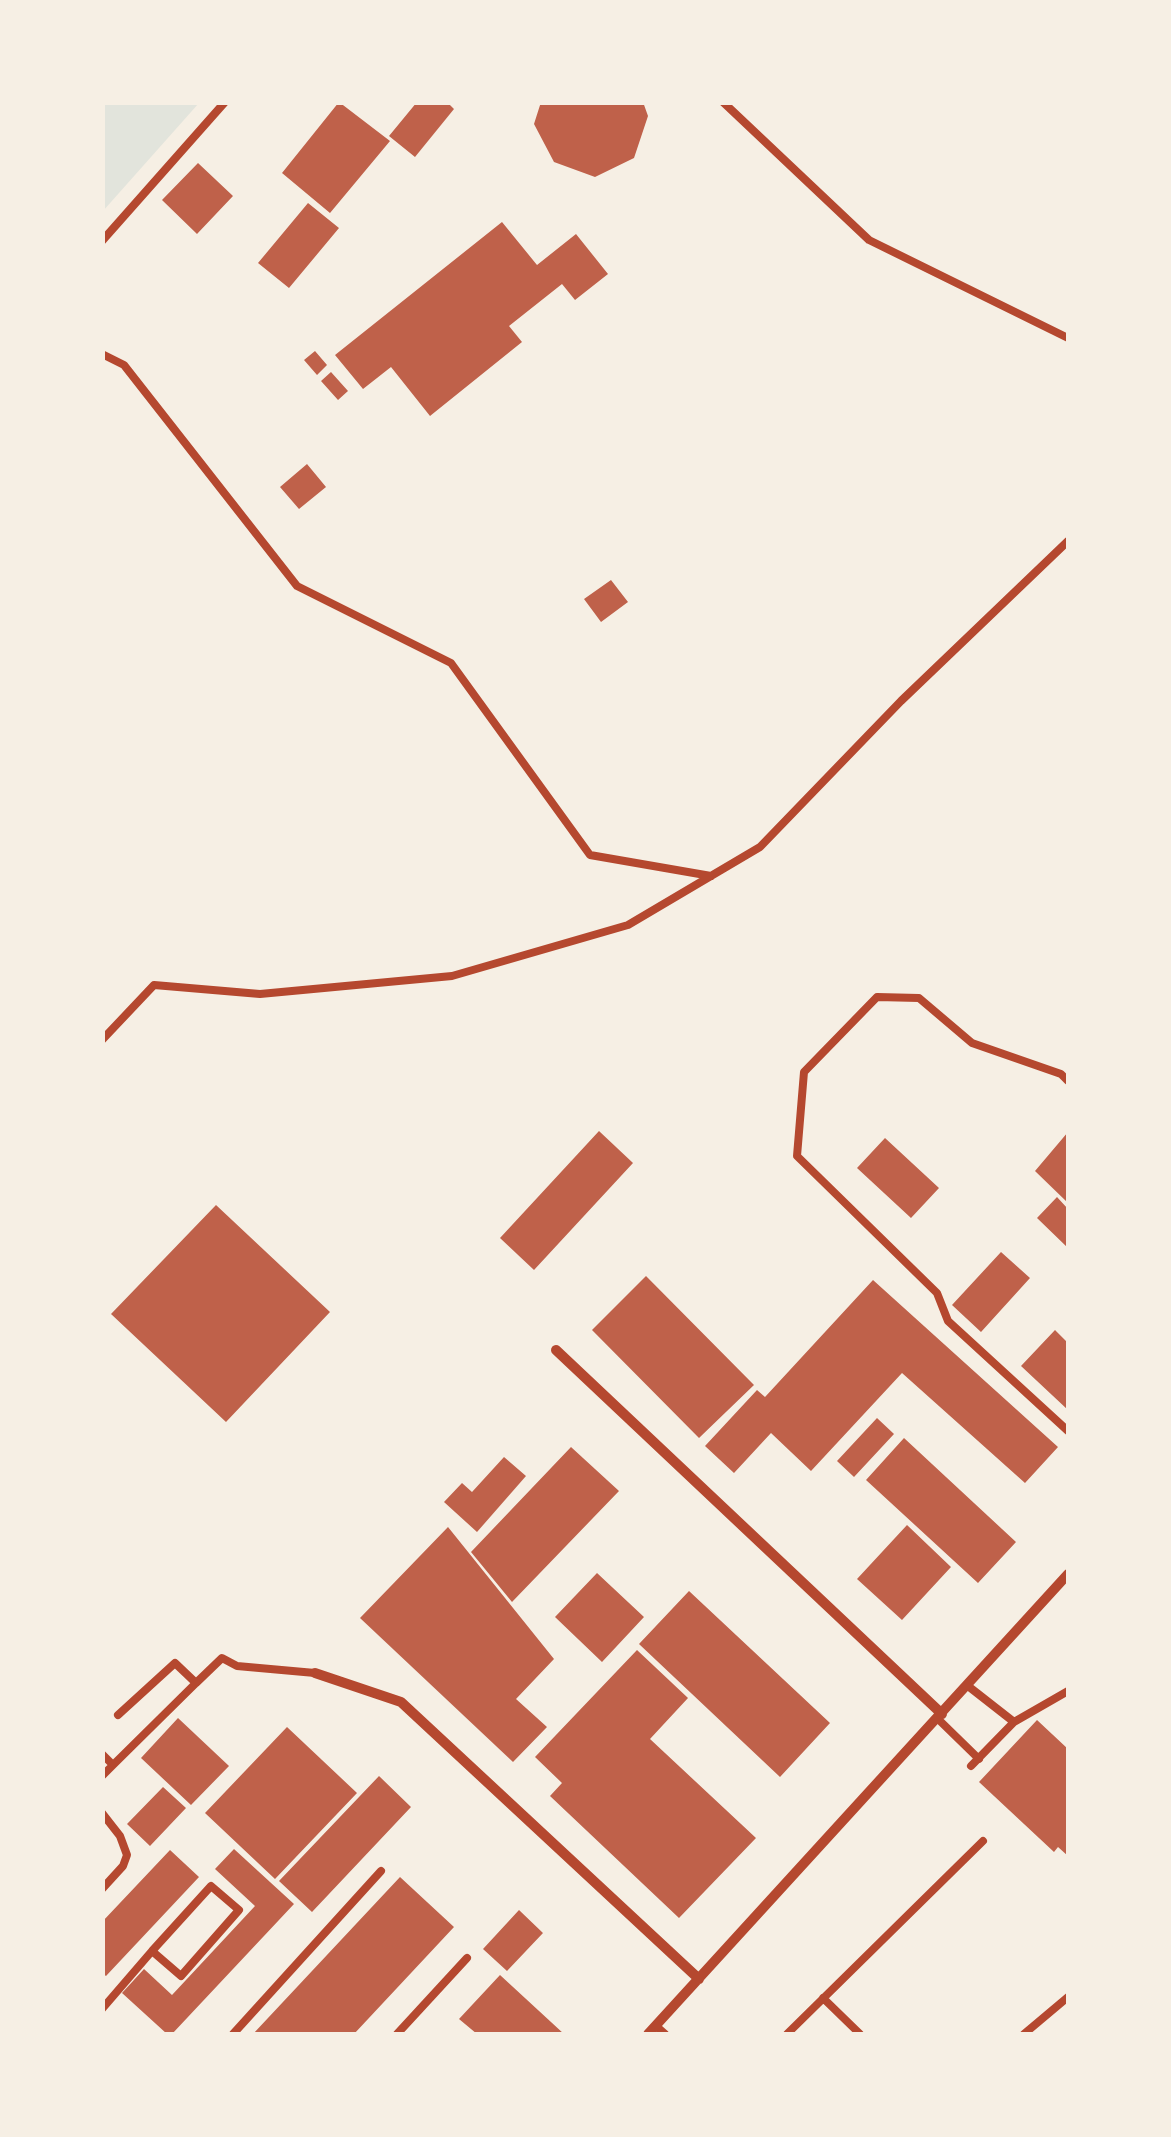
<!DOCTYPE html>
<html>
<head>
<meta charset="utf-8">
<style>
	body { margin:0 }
	#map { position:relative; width:1171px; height:2137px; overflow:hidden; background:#f6efe4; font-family:Signika,sans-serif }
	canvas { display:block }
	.frame { position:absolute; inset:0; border:105px solid #f6efe4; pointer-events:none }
</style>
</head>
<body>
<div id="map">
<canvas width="1171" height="2137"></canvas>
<div class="frame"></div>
</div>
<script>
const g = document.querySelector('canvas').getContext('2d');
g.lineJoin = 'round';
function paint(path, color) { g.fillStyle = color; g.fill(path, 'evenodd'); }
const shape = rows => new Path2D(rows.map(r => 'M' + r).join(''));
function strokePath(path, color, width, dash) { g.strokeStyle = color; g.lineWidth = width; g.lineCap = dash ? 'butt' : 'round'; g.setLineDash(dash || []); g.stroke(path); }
paint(shape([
	[103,102,199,103,103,211,102,103]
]), '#e2e4dc');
paint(shape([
	[339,102,390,141,330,213,282,173],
	[417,102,447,102,454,109,415,157,389,136],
	[541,102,643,102,648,116,634,158,595,177,554,162,534,124],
	[198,163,233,196,197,234,162,200],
	[308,203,339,228,289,288,258,263],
	[502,222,537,265,576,234,608,274,575,300,562,284,509,326,522,342,430,416,391,367,363,389,335,355],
	[315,351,327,365,317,375,304,360],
	[331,372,348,391,338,400,321,381],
	[307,464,326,487,299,509,280,487],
	[611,580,628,602,601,622,584,599],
	[599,1131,633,1163,534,1270,500,1238],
	[1068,1132,1068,1203,1035,1171],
	[885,1138,939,1188,911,1218,857,1168],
	[1057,1197,1068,1209,1068,1248,1037,1218],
	[216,1205,330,1312,226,1422,111,1314],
	[1001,1252,1030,1278,981,1332,952,1305],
	[646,1276,754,1385,699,1438,592,1330],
	[873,1280,1058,1447,1025,1483,902,1373,811,1471,771,1433,734,1473,705,1446,757,1390,765,1397],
	[1055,1330,1068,1343,1068,1410,1021,1366],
	[877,1418,894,1434,854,1477,837,1461],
	[904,1438,1016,1542,978,1583,866,1480],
	[571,1447,619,1491,512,1602,471,1552],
	[504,1457,526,1476,477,1532,444,1502,462,1483,472,1492],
	[907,1525,951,1567,902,1620,857,1579],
	[448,1527,554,1659,516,1699,547,1727,513,1762,360,1618],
	[597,1573,644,1617,602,1662,555,1617],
	[689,1591,830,1723,780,1777,639,1644],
	[637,1650,688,1698,650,1739,756,1838,679,1918,550,1796,562,1783,535,1757],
	[178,1718,229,1766,191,1805,141,1758],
	[1037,1720,1068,1749,1068,1856,1058,1847,1054,1852,979,1782],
	[287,1727,357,1793,275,1879,205,1813],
	[379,1776,411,1807,312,1912,279,1881],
	[163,1787,186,1808,150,1846,127,1824],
	[234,1849,294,1904,172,2034,167,2034,122,1993,144,1969,172,1995,255,1906,215,1869],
	[170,1850,199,1877,106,1976,102,1973,102,1922],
	[400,1877,454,1927,354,2034,253,2034],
	[519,1910,543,1933,507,1971,483,1949],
	[500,1975,564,2034,477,2034,459,2019]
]), '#bf614a');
strokePath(shape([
	[723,102,869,240,1068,338],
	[102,241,225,102],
	[102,354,124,365,297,586,451,663,590,855,711,876],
	[102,1040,154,985,260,994,452,976,628,925,760,847,901,701,1068,541],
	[1068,1081,1061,1074,972,1043,919,998,877,997,804,1072,797,1156,937,1293,948,1321,1068,1431],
	[196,1683,222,1658,237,1666,315,1673],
	[968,1686,1014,1722,1068,1691],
	[938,1719,979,1759],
	[102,1754,113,1765,102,1776],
	[113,1765,196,1683,175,1663,118,1715],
	[971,1766,1014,1722],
	[102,1813,120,1836,127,1855,123,1866,102,1889],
	[823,1998,860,2034],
	[102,2009,152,1951,211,1886,239,1910,181,1976,152,1951],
	[656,2026,665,2034],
	[233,2034,381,1871],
	[397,2034,467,1958],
	[787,2034,983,1841],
	[1024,2034,1068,1997]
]), '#b5482f', 8);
strokePath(shape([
	[556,1350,942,1714],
	[315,1673,401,1702,699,1979],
	[648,2034,1068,1574]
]), '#b5482f', 10);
</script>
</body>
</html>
